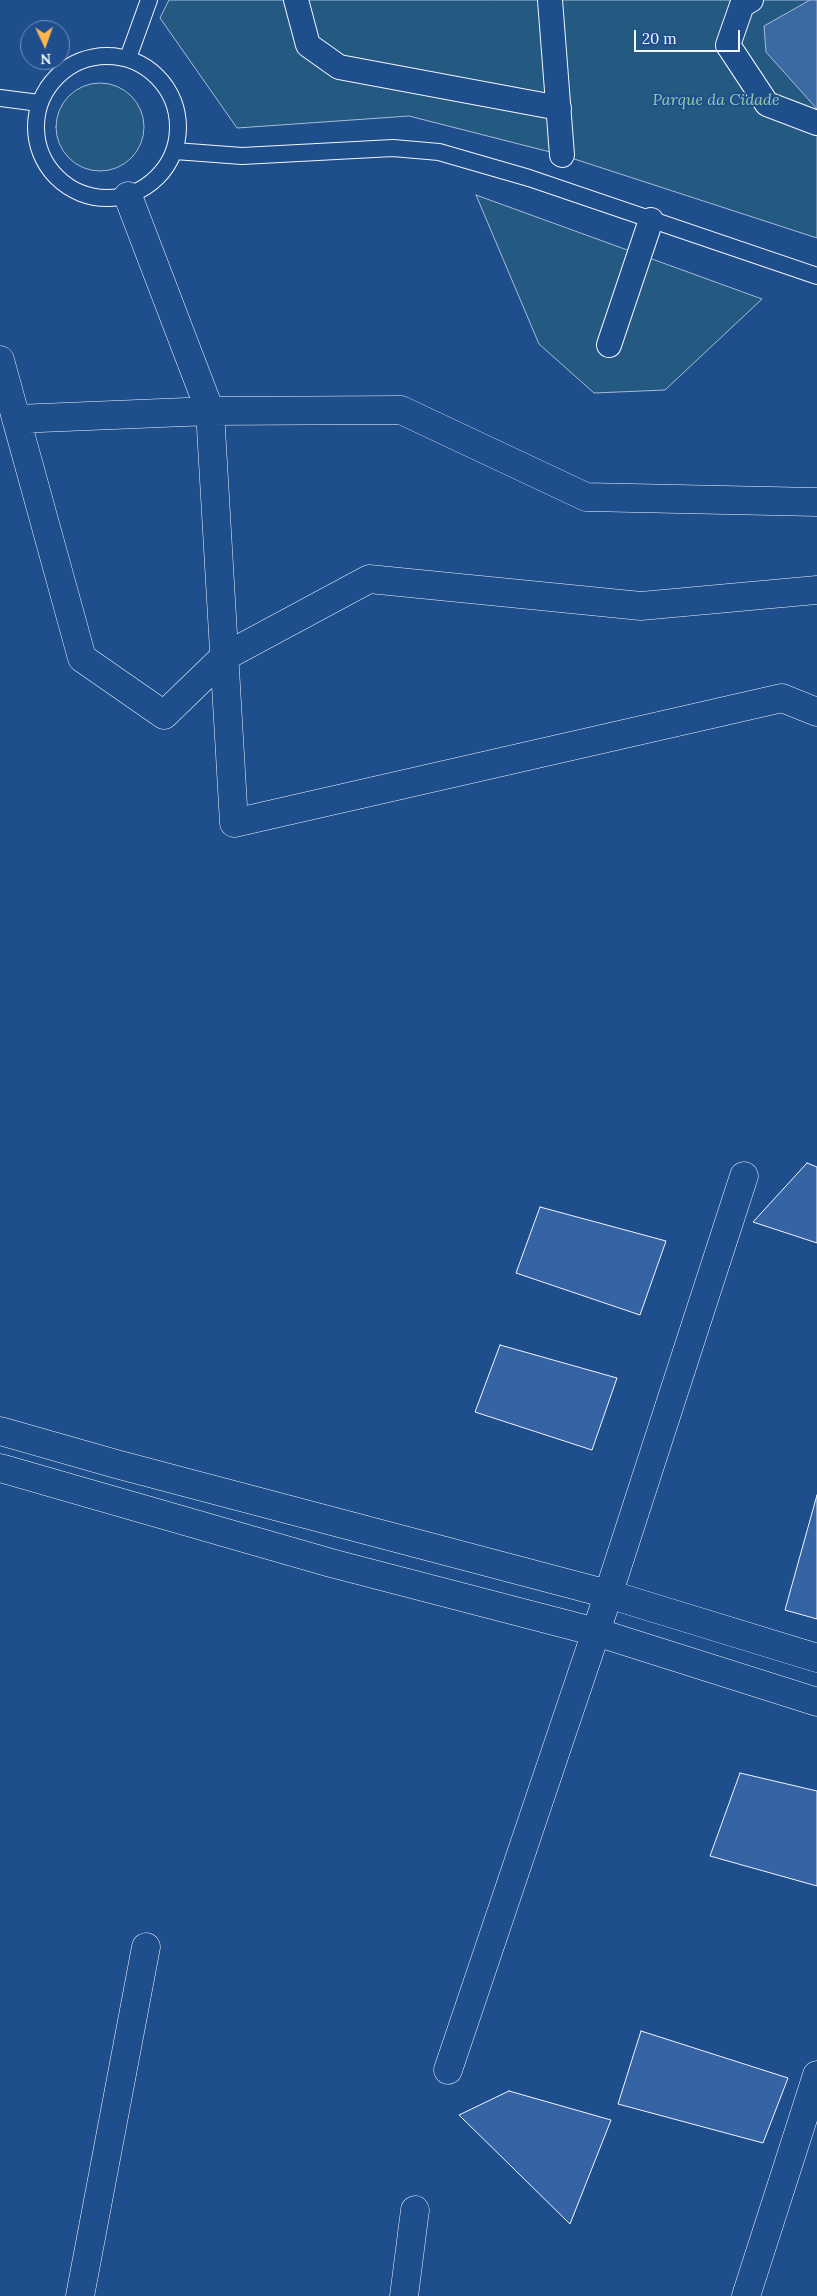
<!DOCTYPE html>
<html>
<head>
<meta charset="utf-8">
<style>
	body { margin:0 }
	#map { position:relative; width:817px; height:2296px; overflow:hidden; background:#1f4e8c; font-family:Lora,serif }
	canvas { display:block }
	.north { position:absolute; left:20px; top:20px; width:50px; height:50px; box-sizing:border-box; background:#1f4e8c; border:1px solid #7391ba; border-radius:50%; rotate:177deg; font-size:14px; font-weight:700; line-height:20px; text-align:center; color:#f2f6ff }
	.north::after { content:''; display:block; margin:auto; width:18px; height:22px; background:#ffb74d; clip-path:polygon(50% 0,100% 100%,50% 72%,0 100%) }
	.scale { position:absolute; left:634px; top:30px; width:106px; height:22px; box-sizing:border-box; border:2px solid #f2f6ff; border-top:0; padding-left:6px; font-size:15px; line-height:18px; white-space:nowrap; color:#f2f6ff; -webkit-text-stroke:4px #1f4e8c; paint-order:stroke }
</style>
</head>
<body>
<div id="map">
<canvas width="817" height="2296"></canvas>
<div class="north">N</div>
<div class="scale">20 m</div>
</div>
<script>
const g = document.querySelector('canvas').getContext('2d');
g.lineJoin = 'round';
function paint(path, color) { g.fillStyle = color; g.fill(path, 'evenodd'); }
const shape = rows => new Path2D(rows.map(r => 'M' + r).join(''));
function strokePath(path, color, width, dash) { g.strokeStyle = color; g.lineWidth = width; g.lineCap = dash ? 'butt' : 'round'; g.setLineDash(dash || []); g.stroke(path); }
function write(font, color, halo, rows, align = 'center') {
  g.font = font + ' Lora,serif'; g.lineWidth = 4; g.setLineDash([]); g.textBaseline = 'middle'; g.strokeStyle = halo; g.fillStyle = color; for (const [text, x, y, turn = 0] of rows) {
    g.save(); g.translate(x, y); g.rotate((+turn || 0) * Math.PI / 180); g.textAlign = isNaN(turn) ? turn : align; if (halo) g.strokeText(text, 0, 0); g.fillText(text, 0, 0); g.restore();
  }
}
const green = shape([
	[169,0,817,0,817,238,562,155,409,116,237,128,160,18,169,0],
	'56 127a44 44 0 1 1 88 0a44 44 0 1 1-88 0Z',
	[476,195,762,299,665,390,594,393,539,344,476,195]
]);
paint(green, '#245a82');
strokePath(green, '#a8bbd7', 1);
const water = shape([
	[810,0,817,0,817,109,766,52,764,26,810,0]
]);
paint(water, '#3b69a3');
strokePath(water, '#a8bbd7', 1);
const building = shape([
	[807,1163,817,1167,817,1243,753,1222,807,1163],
	[540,1207,666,1241,640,1315,516,1273,540,1207],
	[500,1345,617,1378,592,1450,475,1412,500,1345],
	[817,1495,817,1619,785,1610,817,1495],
	[740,1773,817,1791,817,1886,710,1856,740,1773],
	[641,2031,788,2078,763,2143,618,2104,641,2031],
	[509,2091,611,2120,570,2224,459,2115,509,2091]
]);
paint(building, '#3563a3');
strokePath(building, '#f2f6ff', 1);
const service = shape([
	'36 127a71 71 0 1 1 142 0a71 71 0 1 1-142 0Z',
	[128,58,149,0],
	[0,98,39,103],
	[175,151,242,156,393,148,439,152,529,178,817,276]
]);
const pedestrian = shape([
	[296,0,308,45,339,67,559,108],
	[550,0,562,155],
	[751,0,742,5,728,45,767,104,817,123],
	[609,345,651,220]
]);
const minor = shape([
	[128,196,210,411,234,823,782,698,817,712],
	[0,360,82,658,164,715,224,657,369,579,641,606,817,590],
	[16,419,210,411,401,410,586,497,817,502],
	[0,1431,116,1464,608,1594,817,1658],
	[0,1468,331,1563,596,1632,817,1702],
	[448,2070,596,1632,744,1176],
	[80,2296,146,1947],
	[404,2296,415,2210],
	[746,2296,817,2075]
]);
strokePath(service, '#f2f6ff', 18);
strokePath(pedestrian, '#f2f6ff', 26);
strokePath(minor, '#f2f6ff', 29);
strokePath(service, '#1f4e8c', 16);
strokePath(pedestrian, '#1f4e8c', 24);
strokePath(minor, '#1f4e8c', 28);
write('italic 16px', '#97c8a6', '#1f4e8c', [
	["Parque da Cidade",716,100]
]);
</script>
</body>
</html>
